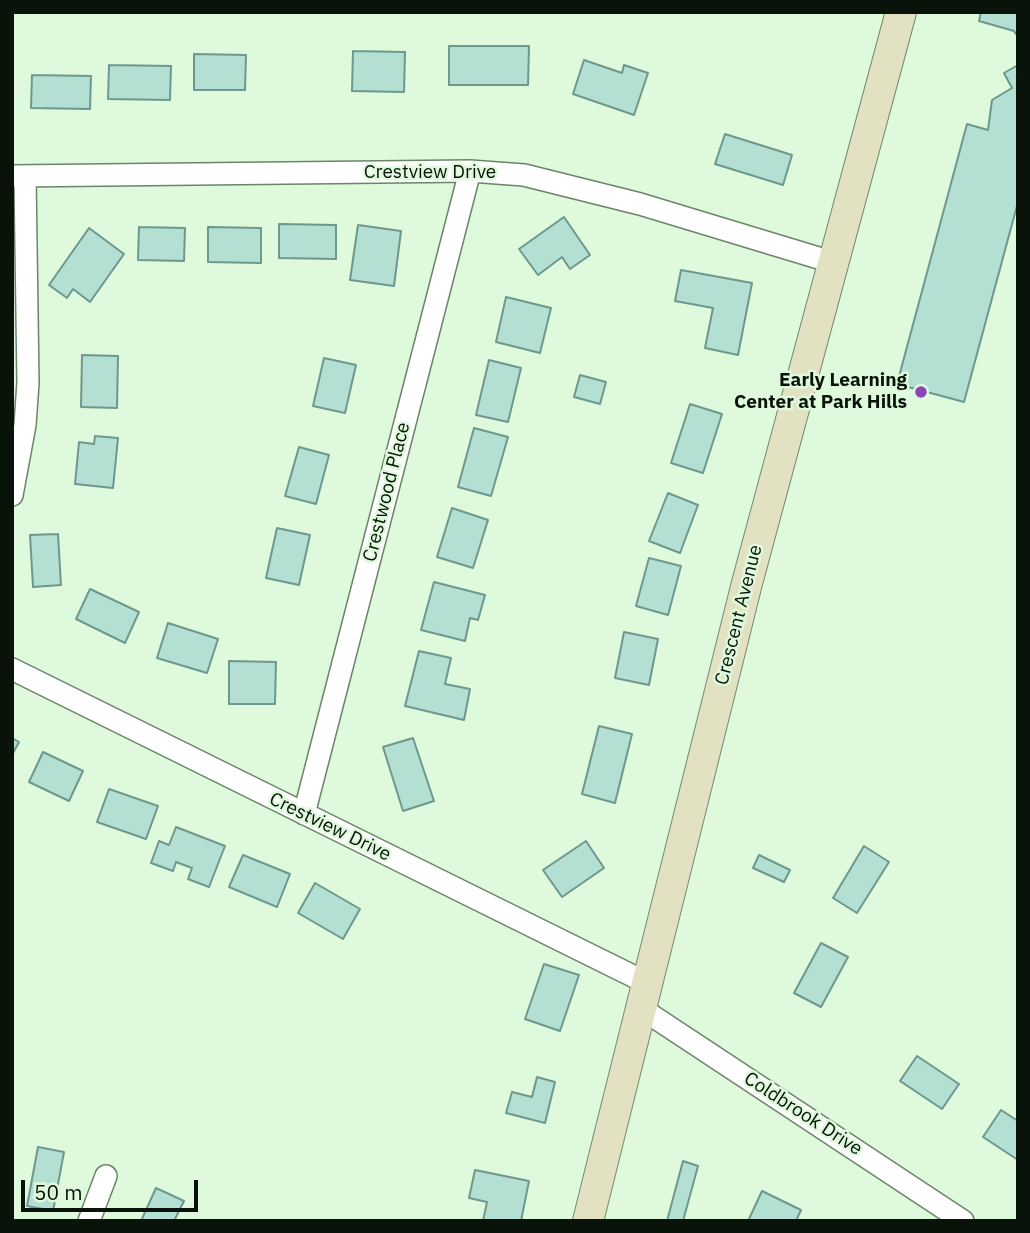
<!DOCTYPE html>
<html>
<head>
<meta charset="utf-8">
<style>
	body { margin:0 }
	#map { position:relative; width:1030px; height:1233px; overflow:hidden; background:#def9db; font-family:"IBM Plex Sans",sans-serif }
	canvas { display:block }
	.frame { position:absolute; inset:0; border:14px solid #091309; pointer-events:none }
	.scale { position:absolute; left:21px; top:1180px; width:177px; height:32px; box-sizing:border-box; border:4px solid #091309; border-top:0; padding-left:9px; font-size:21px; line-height:24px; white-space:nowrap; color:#091309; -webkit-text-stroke:5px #def9db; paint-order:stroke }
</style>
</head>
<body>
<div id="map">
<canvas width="1030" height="1233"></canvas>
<div class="frame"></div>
<div class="scale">50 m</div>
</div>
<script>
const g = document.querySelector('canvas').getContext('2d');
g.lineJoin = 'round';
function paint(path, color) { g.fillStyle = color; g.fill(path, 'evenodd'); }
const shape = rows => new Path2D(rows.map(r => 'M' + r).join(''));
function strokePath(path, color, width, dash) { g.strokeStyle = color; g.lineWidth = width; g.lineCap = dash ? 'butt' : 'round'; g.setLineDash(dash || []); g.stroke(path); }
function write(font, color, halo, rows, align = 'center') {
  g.font = font + ' "IBM Plex Sans",sans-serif'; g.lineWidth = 5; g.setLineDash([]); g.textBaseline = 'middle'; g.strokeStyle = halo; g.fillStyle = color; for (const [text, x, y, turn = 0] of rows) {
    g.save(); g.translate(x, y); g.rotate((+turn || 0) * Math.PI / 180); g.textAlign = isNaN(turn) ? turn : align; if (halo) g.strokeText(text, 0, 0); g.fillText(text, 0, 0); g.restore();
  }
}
const building = shape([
	[981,12,1018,12,1018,37,1014,31,979,21,981,12],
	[449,46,529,46,528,85,449,85,449,46],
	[353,51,405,52,404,92,352,91,353,51],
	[194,54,246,55,245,90,194,90,194,54],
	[584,60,622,73,624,65,648,73,634,115,573,94,584,60],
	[109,65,171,66,170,100,108,99,109,65],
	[1018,65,1018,202,964,402,897,384,967,124,988,130,992,100,1012,88,1004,73,1018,65],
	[32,75,91,76,90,109,31,108,32,75],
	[725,134,792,155,783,185,715,164,725,134],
	[564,217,590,255,570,269,562,257,538,275,519,249,564,217],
	[279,224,336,225,336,259,279,258,279,224],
	[358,225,401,231,394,286,350,280,358,225],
	[139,227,185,228,184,261,138,260,139,227],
	[208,227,261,228,261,263,208,262,208,227],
	[89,228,124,254,90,302,73,289,67,298,49,285,89,228],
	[681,270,752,283,738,355,705,348,713,308,675,301,681,270],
	[506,297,551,308,540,353,496,342,506,297],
	[82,355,118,356,117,408,81,407,82,355],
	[324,358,356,365,345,413,313,406,324,358],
	[489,360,521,368,508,422,476,415,489,360],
	[580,375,606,382,600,404,574,397,580,375],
	[690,404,722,414,703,473,671,463,690,404],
	[474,428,508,437,491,496,458,487,474,428],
	[95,436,118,438,113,488,75,484,79,442,94,444,95,436],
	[299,447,329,455,316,504,285,496,299,447],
	[668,493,698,505,680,553,649,541,668,493],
	[452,508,488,520,473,568,437,557,452,508],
	[277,528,310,535,299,585,266,578,277,528],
	[58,534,61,585,33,587,30,535,58,534],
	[649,558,681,566,668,615,636,606,649,558],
	[434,582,485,595,478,620,470,618,465,641,421,630,434,582],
	[90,589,139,612,125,643,76,619,90,589],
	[168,623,218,639,207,673,157,658,168,623],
	[624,632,658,639,649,685,615,678,624,632],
	[419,651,451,658,445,684,470,689,464,720,405,706,419,651],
	[229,661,276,662,275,704,229,704,229,661],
	[599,726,632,734,615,803,582,794,599,726],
	[12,738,19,742,12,755,12,738],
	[413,738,434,801,403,811,383,747,413,738],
	[43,752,83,771,69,801,29,782,43,752],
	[109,789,158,806,146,839,97,822,109,789],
	[176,827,225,846,209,887,188,879,192,868,176,862,173,871,151,863,159,841,169,845,176,827],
	[586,841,604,868,562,897,543,870,586,841],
	[864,846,889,862,857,913,833,898,864,846],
	[243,855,290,874,277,907,229,887,243,855],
	[759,855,790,870,784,882,753,868,759,855],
	[315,883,360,909,343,939,298,913,315,883],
	[821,943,848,957,821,1007,794,993,821,943],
	[544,964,579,975,560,1031,525,1019,544,964],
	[917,1056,959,1084,942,1109,900,1081,917,1056],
	[537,1077,555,1082,545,1123,506,1113,512,1092,532,1097,537,1077],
	[1001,1110,1018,1121,1018,1160,983,1137,1001,1110],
	[38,1147,64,1152,53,1211,27,1206,38,1147],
	[683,1161,698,1166,683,1221,667,1221,683,1161],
	[475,1170,529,1181,521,1221,483,1221,487,1202,469,1198,475,1170],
	[156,1188,184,1201,174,1221,141,1221,156,1188],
	[762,1191,801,1210,796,1221,748,1221,762,1191]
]);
paint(building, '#b3e0d3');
strokePath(building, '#6e988d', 2);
const street = shape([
	[12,176,470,171,524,175,640,204,835,263],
	[12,495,25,425,28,383,25,176],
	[12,669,649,984],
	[304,814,470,171],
	[642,1009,963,1221],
	[89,1221,106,1176]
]);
const secondary = shape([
	[588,1221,747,583,901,12]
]);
strokePath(street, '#6c8469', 24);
strokePath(secondary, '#6c8469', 32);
strokePath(street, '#fff', 21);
strokePath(secondary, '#e2e1c1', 30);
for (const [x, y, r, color] of [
	[921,392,7,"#8f45b7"]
]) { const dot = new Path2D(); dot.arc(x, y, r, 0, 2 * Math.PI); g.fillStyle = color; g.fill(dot); strokePath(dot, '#def9db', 2.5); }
write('19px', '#091309', '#def9db', [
	["Crestview Drive",430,173],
	["Crestwood Place",387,492,-76],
	["Crescent Avenue",739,615,-76],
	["Crestview Drive",330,827,26],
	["Coldbrook Drive",803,1114,33]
]);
write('bold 19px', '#091309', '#def9db', [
	["Early Learning",907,381],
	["Center at Park Hills",907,403]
], 'right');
</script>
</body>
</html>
